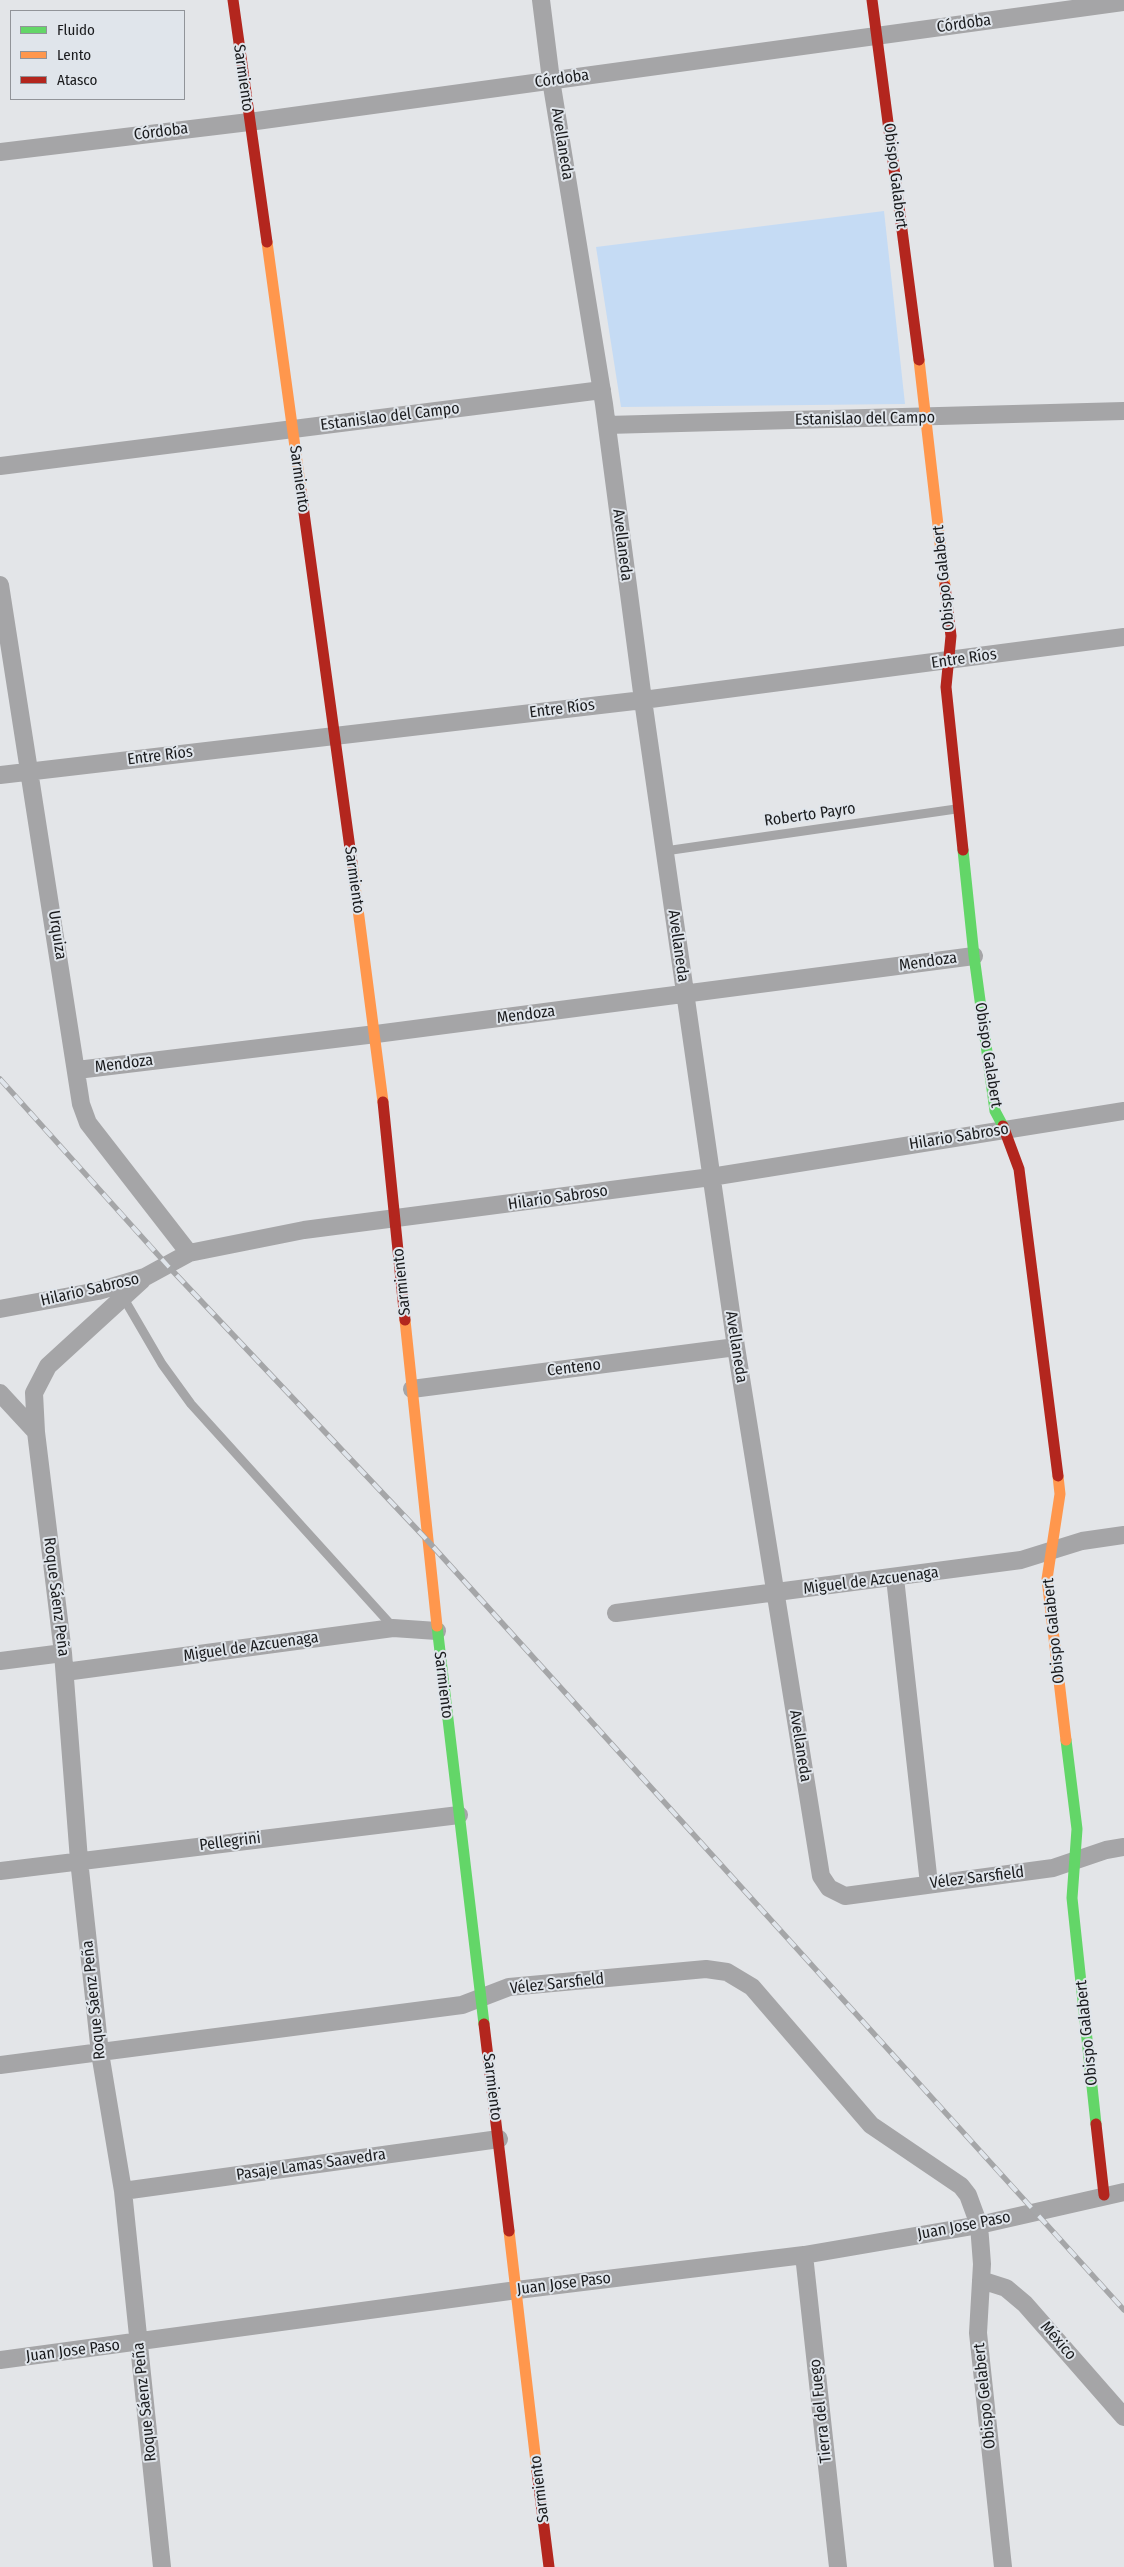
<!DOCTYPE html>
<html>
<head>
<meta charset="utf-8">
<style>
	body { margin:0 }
	#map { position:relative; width:1124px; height:2567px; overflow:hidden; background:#e3e5e8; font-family:"Fira Sans Condensed",sans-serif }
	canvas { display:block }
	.legend { position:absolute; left:10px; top:10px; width:175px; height:90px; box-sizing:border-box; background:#e0e5eb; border:1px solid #919499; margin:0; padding:6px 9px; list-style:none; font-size:15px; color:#1a1b1d }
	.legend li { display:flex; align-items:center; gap:10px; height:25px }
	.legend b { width:25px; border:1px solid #919499 }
</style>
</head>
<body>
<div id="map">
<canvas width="1124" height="2567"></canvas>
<ul class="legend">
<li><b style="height:6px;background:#63d668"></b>Fluido</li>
<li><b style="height:6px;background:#ff974d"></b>Lento</li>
<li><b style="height:6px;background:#b3261e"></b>Atasco</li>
</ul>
</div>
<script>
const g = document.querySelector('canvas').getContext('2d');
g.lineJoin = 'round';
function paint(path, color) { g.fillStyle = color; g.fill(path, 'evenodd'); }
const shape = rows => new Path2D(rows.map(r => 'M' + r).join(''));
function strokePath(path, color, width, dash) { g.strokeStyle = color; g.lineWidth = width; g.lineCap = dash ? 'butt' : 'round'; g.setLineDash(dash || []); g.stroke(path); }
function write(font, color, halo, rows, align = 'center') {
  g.font = font + ' "Fira Sans Condensed",sans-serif'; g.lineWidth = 4; g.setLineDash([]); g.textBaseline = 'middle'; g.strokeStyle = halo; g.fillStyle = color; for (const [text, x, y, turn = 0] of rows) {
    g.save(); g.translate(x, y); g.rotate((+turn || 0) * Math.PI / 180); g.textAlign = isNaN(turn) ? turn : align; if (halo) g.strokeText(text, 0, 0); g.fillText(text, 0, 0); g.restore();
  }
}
paint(shape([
	[884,211,905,404,621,407,596,247]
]), '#c5dbf4');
strokePath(shape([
	[665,851,956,809],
	[123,1297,162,1364,191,1404,393,1627]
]), '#a5a5a7', 9);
strokePath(shape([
	[541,0,551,80,604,404,643,700,736,1347,821,1876,829,1888,845,1896,1053,1868,1106,1850,1124,1847],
	[0,152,249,122,1124,2],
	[607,425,1124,411],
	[0,466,602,390],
	[0,585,81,1104,88,1123,189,1253],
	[0,775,643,700,1124,637],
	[77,1070,376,1034,974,956],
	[0,1309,98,1291,145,1277,189,1253,304,1230,711,1177,1124,1111],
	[412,1389,736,1347],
	[0,1393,36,1432,63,1653,79,1860,100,2053,123,2191,162,2567],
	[36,1432,34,1393,48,1366,142,1280],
	[895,1578,929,1884],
	[616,1613,1021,1560,1082,1541,1124,1535],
	[0,1661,63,1653],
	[65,1672,393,1628,437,1631],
	[0,1871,459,1815],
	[0,2065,462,2005,509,1987,706,1969,727,1972,752,1987,871,2125,961,2186,968,2195,979,2225,982,2264,978,2333,1003,2567],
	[123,2191,499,2139],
	[804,2255,838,2567],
	[981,2280,1006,2288,1025,2304,1124,2417],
	[0,2360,517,2290,804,2255,979,2225,1124,2192]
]), '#a5a5a7', 18);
strokePath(shape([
	[963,850,974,956,995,1111,1003,1126],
	[437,1626,484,2024],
	[1066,1740,1077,1829,1072,1898,1096,2124]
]), '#63d668', 11);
strokePath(shape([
	[267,242,301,491],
	[919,360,945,586],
	[352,863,383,1102],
	[405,1320,437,1626],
	[1058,1476,1060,1494,1047,1579,1066,1740],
	[509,2231,537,2471]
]), '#ff974d', 11);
strokePath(shape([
	[233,0,267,242],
	[872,0,919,360],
	[301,491,352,863],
	[945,586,951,636,946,687,963,850],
	[383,1102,405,1320],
	[1003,1126,1019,1169,1058,1476],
	[484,2024,509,2231],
	[1096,2124,1104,2195],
	[537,2471,549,2567]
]), '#b3261e', 11);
const rail = shape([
	[0,1079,168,1266,427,1540,1124,2310]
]);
strokePath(rail, '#a5a6a8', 5.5);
strokePath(rail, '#e0e5eb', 4, [11]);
write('16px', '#1a1b1d', '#e0e5eb', [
	["Córdoba",964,24,-8],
	["Sarmiento",243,78,82],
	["Córdoba",562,79,-8],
	["Córdoba",161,132,-7],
	["Avellaneda",562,144,81],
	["Obispo Galabert",895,176,83],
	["Estanislao del Campo",390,417,-7],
	["Estanislao del Campo",865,419,-1],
	["Sarmiento",299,479,82],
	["Avellaneda",622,545,83],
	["Obispo Galabert",944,578,-96],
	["Entre Ríos",964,659,-8],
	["Entre Ríos",562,709,-7],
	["Entre Ríos",160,756,-7],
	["Roberto Payro",810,815,-8],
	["Sarmiento",354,880,82],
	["Urquiza",57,935,81],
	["Avellaneda",678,946,82],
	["Mendoza",928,962,-8],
	["Mendoza",526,1015,-7],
	["Obispo Galabert",988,1055,81],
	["Mendoza",124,1064,-7],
	["Hilario Sabroso",959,1137,-9],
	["Hilario Sabroso",558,1198,-8],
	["Sarmiento",402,1282,-96],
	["Hilario Sabroso",90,1290,-13],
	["Avellaneda",736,1347,81],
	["Centeno",574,1368,-7],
	["Miguel de Azcuenaga",871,1581,-7],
	["Roque Sáenz Peña",56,1597,83],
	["Obispo Galabert",1054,1631,-96],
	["Miguel de Azcuenaga",251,1647,-8],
	["Sarmiento",443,1685,83],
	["Avellaneda",800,1746,81],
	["Pellegrini",230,1842,-7],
	["Vélez Sarsfield",977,1878,-7],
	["Vélez Sarsfield",557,1984,-6],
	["Roque Sáenz Peña",94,2000,-96],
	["Obispo Galabert",1087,2033,-96],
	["Sarmiento",492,2087,83],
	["Pasaje Lamas Saavedra",311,2165,-8],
	["Juan Jose Paso",964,2226,-11],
	["Juan Jose Paso",564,2284,-7],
	["México",1058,2341,49],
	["Juan Jose Paso",73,2351,-7],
	["Obispo Gelabert",985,2396,-96],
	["Roque Sáenz Peña",145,2402,-96],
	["Tierra del Fuego",821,2411,-96],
	["Sarmiento",540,2489,-97]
]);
</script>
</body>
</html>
